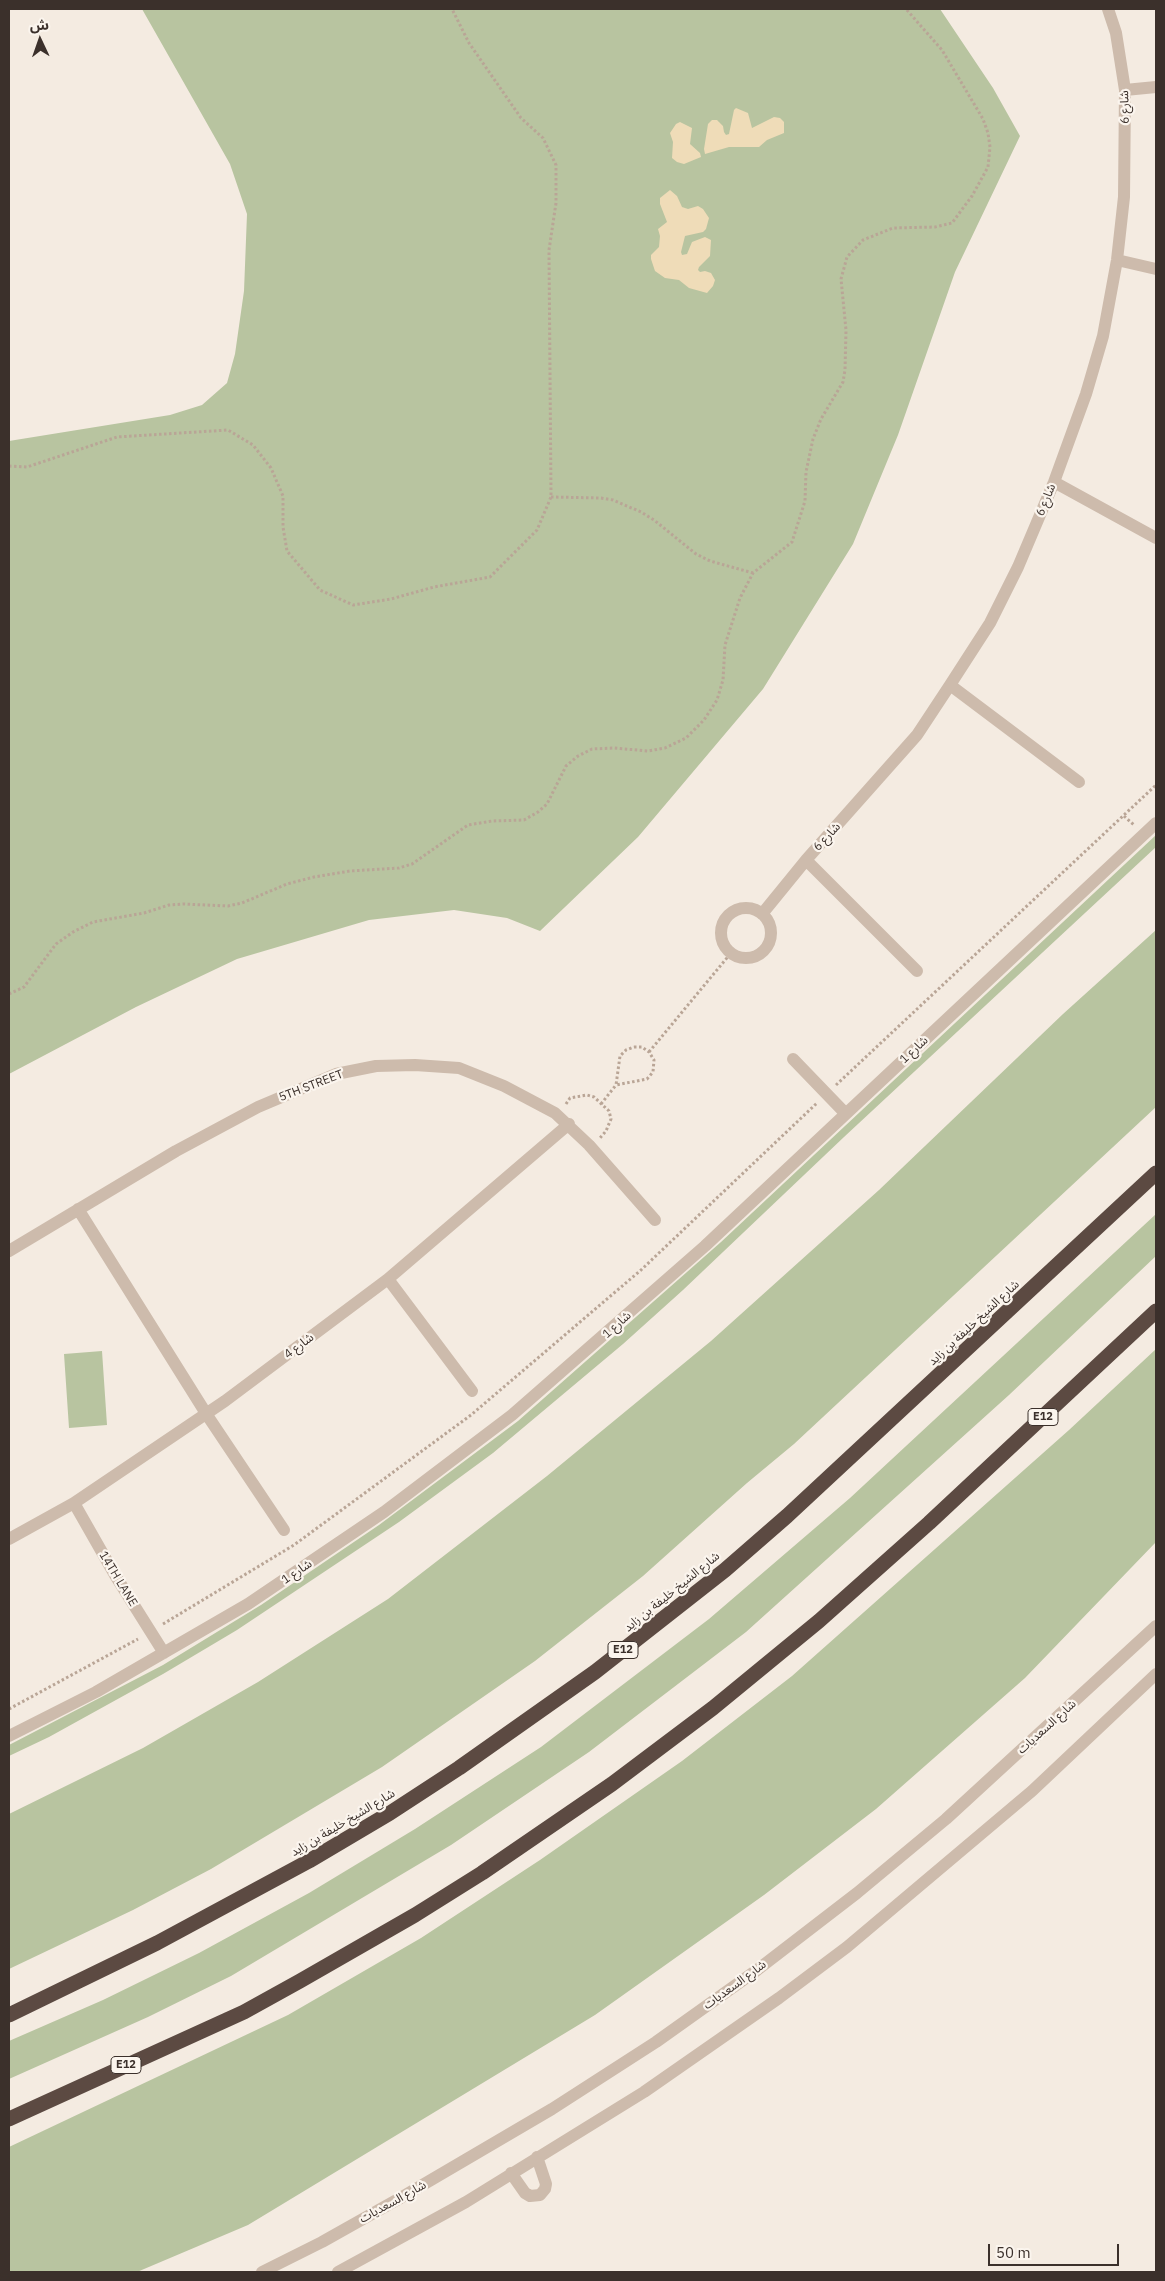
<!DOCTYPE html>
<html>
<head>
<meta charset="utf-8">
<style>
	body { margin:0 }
	#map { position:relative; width:1165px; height:2281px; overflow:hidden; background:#f4ebe1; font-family:"IBM Plex Sans","Noto Sans Arabic",sans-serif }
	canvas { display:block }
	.frame { position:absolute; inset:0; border:10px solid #3b302b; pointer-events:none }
	.north { position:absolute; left:15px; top:15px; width:50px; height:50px; -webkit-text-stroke:4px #fbf5ee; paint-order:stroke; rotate:357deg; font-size:14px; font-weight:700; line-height:20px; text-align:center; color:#3b302b }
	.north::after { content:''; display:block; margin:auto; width:18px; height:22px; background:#3b302b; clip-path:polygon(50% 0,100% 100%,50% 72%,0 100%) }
	.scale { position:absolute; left:988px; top:2244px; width:131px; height:22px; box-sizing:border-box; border:2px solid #3b302b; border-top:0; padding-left:6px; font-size:15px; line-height:18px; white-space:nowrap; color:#3b302b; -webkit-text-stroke:4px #fbf5ee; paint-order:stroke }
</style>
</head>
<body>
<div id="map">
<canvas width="1165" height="2281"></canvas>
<div class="frame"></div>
<div class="north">ش</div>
<div class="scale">50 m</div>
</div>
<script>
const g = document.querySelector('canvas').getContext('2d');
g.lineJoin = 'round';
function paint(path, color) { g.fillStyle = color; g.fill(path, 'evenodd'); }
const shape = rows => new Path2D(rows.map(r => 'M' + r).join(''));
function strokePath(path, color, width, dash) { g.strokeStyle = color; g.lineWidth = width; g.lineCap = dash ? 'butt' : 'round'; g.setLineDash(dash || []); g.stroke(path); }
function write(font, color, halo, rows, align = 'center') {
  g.font = font + ' "IBM Plex Sans","Noto Sans Arabic",sans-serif'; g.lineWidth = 4.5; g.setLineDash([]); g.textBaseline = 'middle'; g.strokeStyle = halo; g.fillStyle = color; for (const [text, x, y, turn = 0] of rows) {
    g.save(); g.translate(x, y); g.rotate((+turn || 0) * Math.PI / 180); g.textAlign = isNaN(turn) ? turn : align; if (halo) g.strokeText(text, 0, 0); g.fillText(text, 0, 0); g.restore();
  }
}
paint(shape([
	[142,9,940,9,993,88,1020,136,955,272,898,435,853,544,763,689,638,837,540,931,507,918,454,910,369,920,237,959,136,1007,9,1074,9,441,170,415,202,405,227,383,235,354,244,291,247,214,230,164],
	[1156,835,1156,847,844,1137,683,1290,623,1344,493,1453,399,1522,237,1630,163,1674,49,1737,9,1756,9,1745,163,1665,261,1605,379,1525,518,1421,721,1242],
	[1156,930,1156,1107,794,1444,747,1483,643,1576,535,1661,382,1767,211,1869,133,1910,9,1969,9,1814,143,1748,258,1682,388,1599,547,1476,711,1341,879,1190,1063,1014],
	[1156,1214,1156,1256,1009,1395,746,1632,589,1752,451,1845,231,1976,148,2017,9,2079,9,2041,103,2000,199,1953,309,1893,415,1829,541,1747,709,1619,850,1498],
	[1156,1349,1156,1542,1025,1678,876,1809,764,1895,595,2015,248,2225,137,2272,9,2272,9,2147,288,2015,421,1938,540,1860,682,1761,792,1676,1069,1430],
	[102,1351,107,1425,69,1428,64,1354]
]), '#b8c4a0');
paint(shape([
	[736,108,748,113,752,128,774,117,780,118,784,122,784,133,767,140,759,147,729,147,705,154,704,149,708,124,712,120,717,120,723,126,724,132,726,135,729,134,734,110],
	[680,122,692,128,690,144,700,153,701,157,684,164,677,162,672,158,673,142,670,133,676,124],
	[670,190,677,196,682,207,688,209,698,206,703,209,709,218,706,229,703,232,685,236,681,252,682,255,687,254,692,242,705,237,711,240,710,256,699,267,698,270,700,272,705,271,711,273,715,280,713,286,707,293,689,288,679,280,665,278,655,271,651,259,651,255,659,247,660,236,658,229,667,222,660,204,660,198]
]), '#efdcb8');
strokePath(shape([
	[9,466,27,467,117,437,228,430,253,445,271,468,283,496,283,527,287,551,320,590,353,605,391,599,434,587,490,577,537,530,551,497,549,250,556,203,556,165,543,138,521,118,469,43,452,9],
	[551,497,601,498,613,500,641,512,654,520,696,554,710,561,753,573],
	[1124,816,1134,825],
	[9,994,24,987,56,944,73,932,93,922,144,913,169,905,183,904,228,906,242,903,287,884,314,877,350,871,399,868,412,864,468,825,492,821,524,820,538,812,547,804,566,766,578,756,592,749,614,748,648,751,665,748,686,738,704,720,717,700,723,680,725,645,740,598,753,573,792,542,805,501,806,472,813,439,821,419,843,382,845,370,846,330,841,279,847,257,863,240,893,228,935,227,952,223,972,196,988,167,990,147,988,133,983,119,942,50,906,9],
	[634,1047,642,1047,649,1052,654,1060,653,1072,647,1079,616,1085,620,1056,626,1050,634,1047],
	[649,1052,731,953],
	[836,1085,1156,785],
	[566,1104,570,1098,587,1095,594,1097,609,1111,611,1119,606,1131,600,1138],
	[601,1104,616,1085],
	[163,1624,294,1545,471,1415,641,1270,817,1103],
	[9,1709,138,1639]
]), '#b9a596', 3, [2.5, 2.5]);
strokePath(shape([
	[1125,90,1156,87],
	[1117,260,1156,269],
	[1054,482,1156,538],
	[950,685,1079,782],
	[806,860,917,971],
	'721 933a25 25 0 1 1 50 0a25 25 0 1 1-50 0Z',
	[762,914,806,860,917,735,950,685,990,623,1018,567,1054,482,1086,394,1103,336,1117,260,1124,197,1125,90,1116,33,1108,9],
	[793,1059,846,1114],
	[78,1209,207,1415,284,1530],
	[9,1251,176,1151,258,1107,336,1074,376,1066,415,1065,459,1068,504,1086,555,1113,589,1145,655,1220],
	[388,1279,472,1391],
	[74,1503,115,1575,164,1653],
	[9,1539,74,1503,225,1401,388,1279,569,1124],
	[9,1736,96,1692,248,1604,384,1512,512,1415,705,1246,1156,823],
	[511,2173,525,2193,530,2196,540,2195,545,2189,546,2184,537,2157],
	[262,2272,322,2242,402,2197,552,2109,656,2042,757,1970,857,1893,946,1819,1156,1626],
	[338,2272,466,2202,644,2092,779,1998,847,1947,1032,1791,1156,1674]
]), '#cdbbac', 12);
strokePath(shape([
	[9,2015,157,1943,309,1861,390,1813,459,1768,595,1672,725,1570,787,1516,1156,1173],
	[9,2119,244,2012,300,1981,415,1915,482,1873,612,1784,713,1708,819,1621,929,1523,1156,1311]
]), '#5c4a42', 15);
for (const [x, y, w] of [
	[1043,1417,30],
	[623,1650,30],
	[126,2065,30]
]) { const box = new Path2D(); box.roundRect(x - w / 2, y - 8.5, w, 17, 4); g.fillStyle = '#fbf5ee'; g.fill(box); strokePath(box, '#3b302b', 1); }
write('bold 11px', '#3b302b', null, [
	["E12",1043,1417],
	["E12",623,1650],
	["E12",126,2065]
]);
write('12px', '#3b302b', '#fbf5ee', [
	["شارع 6",1125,107,-91],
	["شارع 6",1046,500,-68],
	["شارع 6",827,837,-47],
	["شارع 1",914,1050,-43],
	["5TH STREET",311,1086,-21],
	["شارع الشيخ خليفة بن زايد",974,1323,-43],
	["شارع 1",617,1325,-42],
	["شارع 4",299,1346,-37],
	["شارع 1",297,1572,-34],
	["14TH LANE",118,1579,59],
	["شارع الشيخ خليفة بن زايد",672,1592,-39],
	["شارع السعديات",1047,1727,-42],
	["شارع الشيخ خليفة بن زايد",343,1823,-31],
	["شارع السعديات",735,1985,-36],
	["شارع السعديات",393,2202,-29]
]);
</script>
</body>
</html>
